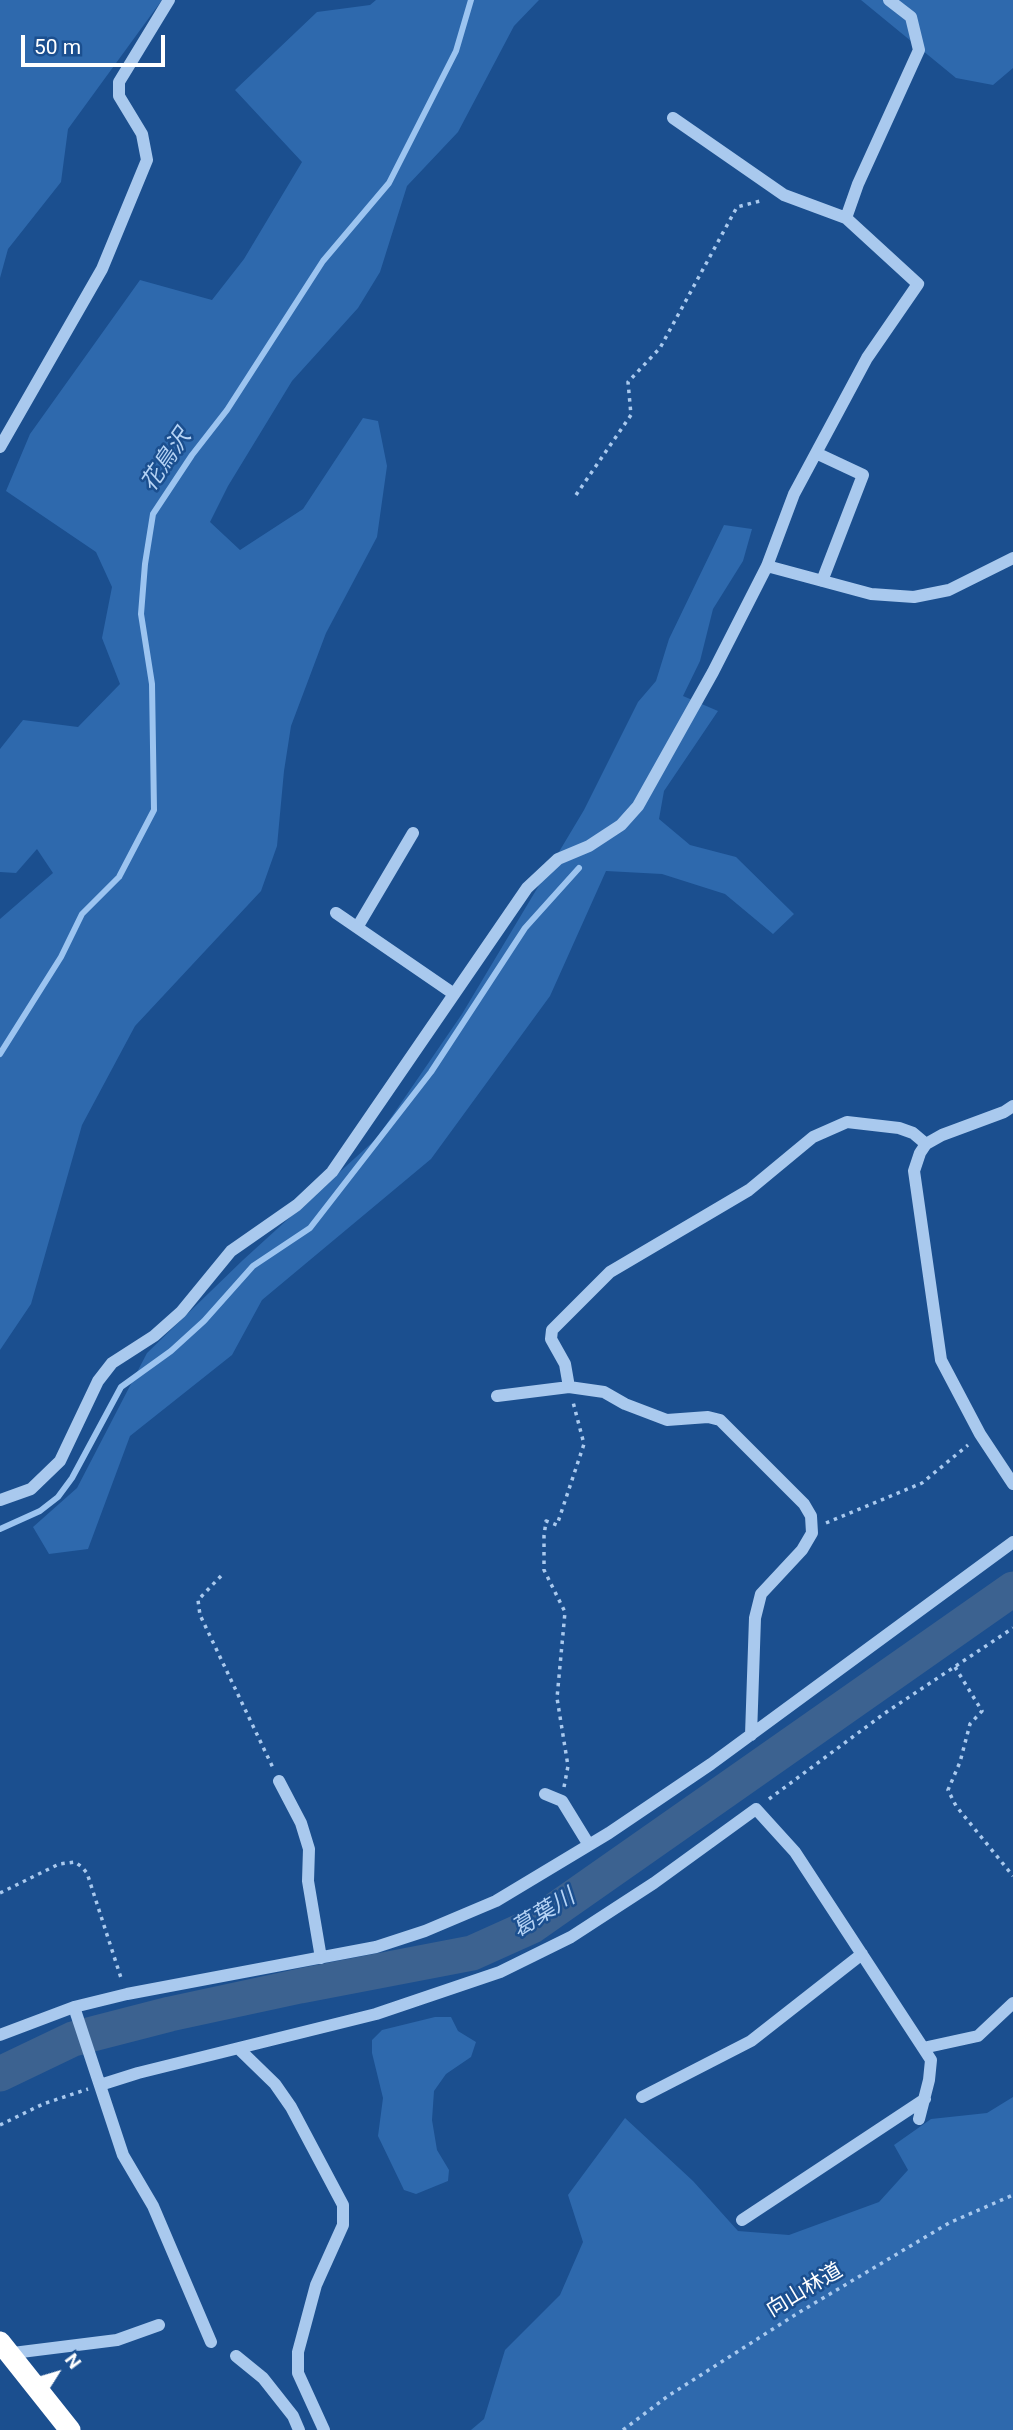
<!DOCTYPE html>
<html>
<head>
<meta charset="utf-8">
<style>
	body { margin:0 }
	#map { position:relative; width:1013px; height:2430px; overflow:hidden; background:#1b4f8f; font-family:Roboto,sans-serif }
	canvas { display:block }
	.north { position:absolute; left:21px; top:2339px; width:70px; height:70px; -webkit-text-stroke:5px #1b4f8f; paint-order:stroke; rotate:53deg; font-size:19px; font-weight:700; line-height:28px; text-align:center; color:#fff }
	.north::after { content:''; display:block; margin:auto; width:24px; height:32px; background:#fff; clip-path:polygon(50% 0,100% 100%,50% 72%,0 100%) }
	.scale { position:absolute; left:21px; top:35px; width:144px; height:32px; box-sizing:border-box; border:4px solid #fff; border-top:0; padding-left:9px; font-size:21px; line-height:24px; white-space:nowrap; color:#fff; -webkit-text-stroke:5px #1b4f8f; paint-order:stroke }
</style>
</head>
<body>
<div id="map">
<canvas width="1013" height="2430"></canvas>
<div class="north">N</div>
<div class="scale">50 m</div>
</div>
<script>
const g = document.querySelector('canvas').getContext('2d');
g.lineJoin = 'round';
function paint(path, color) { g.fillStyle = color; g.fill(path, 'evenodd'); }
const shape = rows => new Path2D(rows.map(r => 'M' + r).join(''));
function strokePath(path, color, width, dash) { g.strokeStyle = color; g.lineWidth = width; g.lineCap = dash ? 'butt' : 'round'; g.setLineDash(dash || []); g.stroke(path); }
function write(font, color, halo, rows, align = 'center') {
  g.font = font + ' Roboto,"Noto Sans JP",sans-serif'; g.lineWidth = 5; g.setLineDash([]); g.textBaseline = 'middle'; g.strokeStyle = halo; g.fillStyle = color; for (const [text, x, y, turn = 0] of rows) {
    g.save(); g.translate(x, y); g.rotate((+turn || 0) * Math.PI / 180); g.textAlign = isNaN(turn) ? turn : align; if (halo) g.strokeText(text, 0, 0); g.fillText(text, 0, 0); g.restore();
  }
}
paint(shape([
	[0,0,162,0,68,129,61,182,8,249,0,278],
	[376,0,539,0,514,26,458,132,407,186,380,272,358,308,292,381,228,486,210,522,240,550,303,509,363,418,378,421,387,466,377,537,326,633,291,726,284,771,277,846,261,891,135,1026,82,1125,31,1304,0,1350,0,919,53,873,37,849,16,873,0,872,0,749,23,720,78,727,120,684,102,638,112,587,96,552,6,491,30,434,140,280,212,300,244,259,302,162,235,90,317,12,370,5],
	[861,0,1013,0,1013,68,993,85,956,78],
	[724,525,752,529,743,561,713,609,700,661,683,696,718,711,664,791,659,819,690,845,736,857,794,914,773,934,725,894,662,874,606,871,550,996,431,1159,262,1300,232,1355,130,1436,88,1549,49,1554,33,1527,77,1488,147,1353,243,1260,377,1138,462,1014,584,810,638,702,656,681,669,639],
	[435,2017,451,2017,458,2031,476,2042,471,2057,446,2074,434,2091,432,2120,437,2150,449,2170,448,2181,416,2194,404,2190,378,2136,383,2098,372,2053,372,2040,382,2030],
	[1013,2097,1013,2430,471,2430,484,2419,505,2350,560,2295,583,2242,568,2195,625,2118,693,2181,738,2231,789,2235,879,2202,908,2170,894,2145,931,2119,987,2113]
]), '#2e69ad');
strokePath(shape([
	[0,1054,61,957,82,914,119,877,154,810,152,684,141,614,145,564,153,514,192,455,227,410,323,261,389,183,456,51,471,0],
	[0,1529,40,1511,58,1497,72,1478,121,1387,171,1351,204,1321,253,1266,310,1228,431,1072,525,928,579,868]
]), '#9cc4f0', 6);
strokePath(shape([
	[0,2074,73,2039,170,2014,300,1986,472,1953,532,1926,1013,1589]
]), '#3c6290', 35);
strokePath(shape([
	[576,495,631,415,628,382,660,348,737,207,764,200],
	[826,1523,922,1483,968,1445],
	[221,1576,198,1600,200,1615,274,1770],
	[955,1667,982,1711,970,1724,960,1762,948,1790,956,1806,1013,1876],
	[564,1787,568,1766,557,1698,565,1612,544,1570,544,1536,546,1521,557,1525,584,1444,573,1402],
	[769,1799,885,1713,1013,1628],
	[0,1893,59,1864,75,1862,82,1867,87,1873,122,1981],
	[0,2125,43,2104,88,2089],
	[623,2430,668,2396,798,2313,949,2223,1013,2195]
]), '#a9c9ee', 3.5, [3.5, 5]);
strokePath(shape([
	[673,118,784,195,846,218],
	[0,447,102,269,147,160,142,134,119,96,119,82,169,0],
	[816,453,863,475,822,581],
	[767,566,871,594,914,597,949,590,1013,558],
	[336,913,454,994],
	[358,926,413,833],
	[1013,1106,1004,1112,942,1135,926,1144,920,1153,914,1171,941,1360,980,1434,1013,1484],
	[569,1387,565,1364,551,1339,552,1330,610,1272,749,1190,813,1137,847,1122,899,1128,913,1133,926,1144],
	[497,1396,569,1387,604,1392,625,1404,667,1420,708,1417,720,1420,804,1504,811,1516,812,1533,802,1550,761,1594,755,1618,751,1735],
	[0,1500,31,1489,60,1461,98,1381,112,1363,154,1336,181,1312,231,1251,297,1205,332,1172,527,888,558,859,589,846,621,825,638,806,713,672,767,566,794,494,816,453,867,358,918,284,846,218,858,184,919,50,911,17,889,0],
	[279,1781,301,1823,309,1849,308,1881,321,1958],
	[545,1794,562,1801,589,1845],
	[74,2007,123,2155,153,2206,211,2342],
	[0,2035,74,2007,127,1994,376,1947,425,1931,496,1901,609,1833,711,1764,1013,1542],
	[923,2048,978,2036,1013,2003],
	[239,2049,275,2084,291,2107,343,2205,343,2225,316,2285,298,2352,298,2373,324,2430],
	[100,2085,138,2073,376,2014,500,1972,571,1937,654,1883,756,1809,795,1852,931,2060,929,2080,919,2119],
	[642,2097,751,2041,862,1954],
	[742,2220,925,2099],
	[5,2354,117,2340,159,2325],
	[236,2356,263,2378,293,2416,299,2430]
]), '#a9c9ee', 12);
strokePath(shape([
	[0,2342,70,2430]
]), '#fff', 21);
write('21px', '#fff', '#1b4f8f', [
	["向山林道",805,2291,-31]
]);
write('italic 23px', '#b5d3f5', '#1b4f8f', [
	["花鳥沢",167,461,-56],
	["葛葉川",544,1914,-32]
]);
</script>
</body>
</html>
